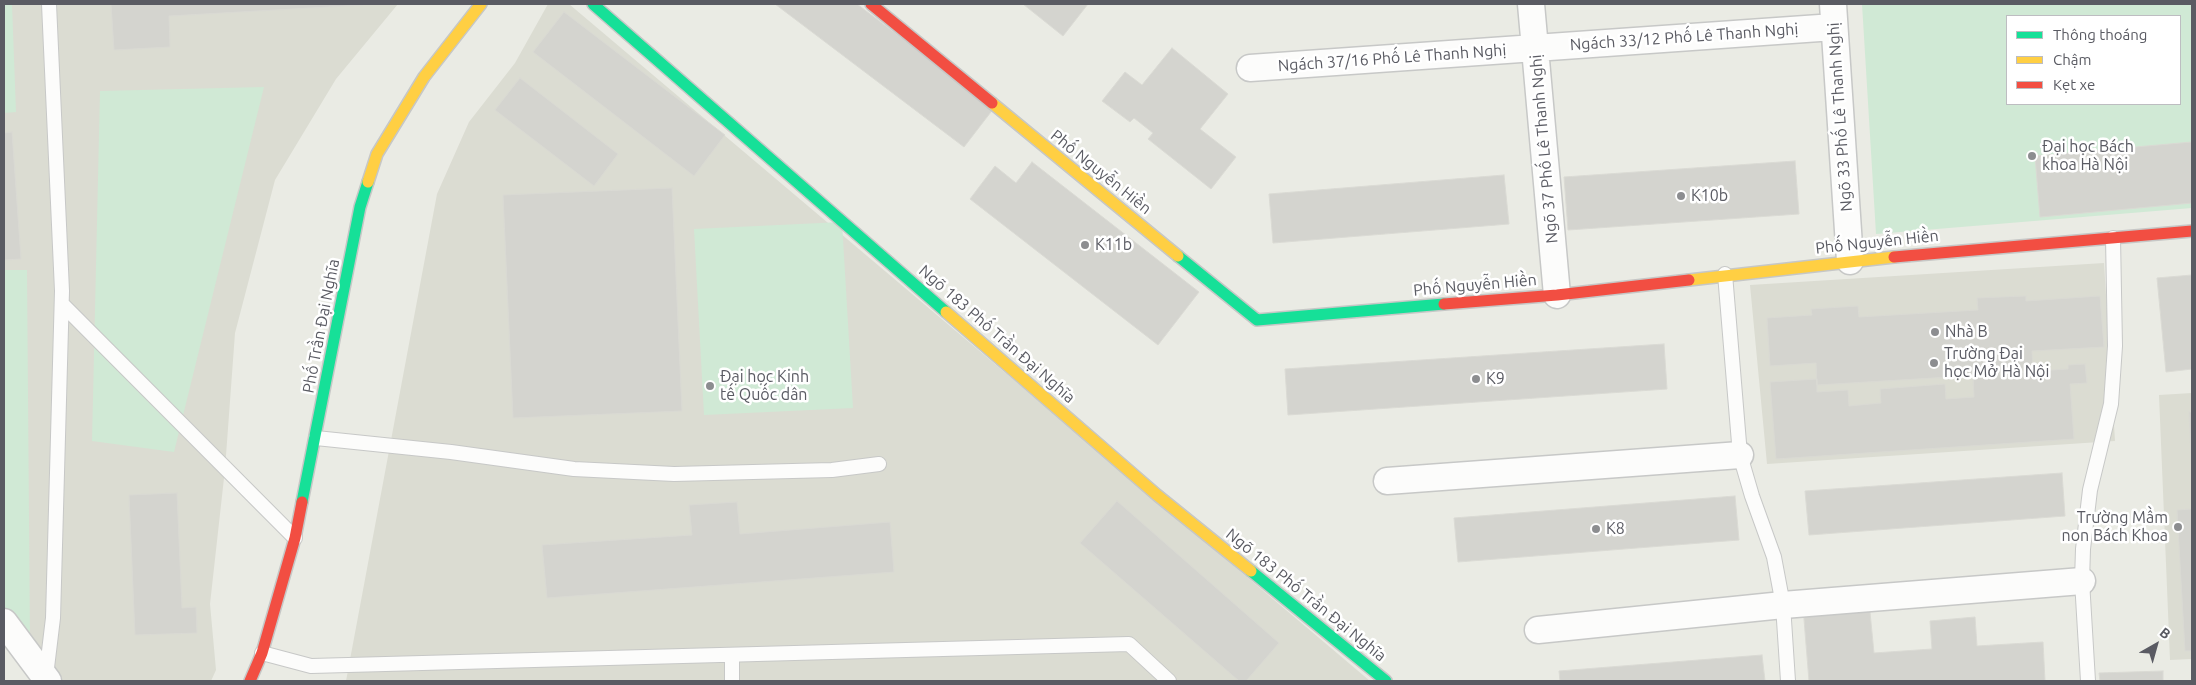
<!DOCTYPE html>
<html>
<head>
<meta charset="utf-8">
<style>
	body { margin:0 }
	#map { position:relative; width:2196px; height:685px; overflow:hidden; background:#eaebe4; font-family:Ubuntu,sans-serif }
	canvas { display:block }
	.frame { position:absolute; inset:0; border:5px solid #5a5b63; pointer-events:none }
	.legend { position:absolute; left:2006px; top:15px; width:175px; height:90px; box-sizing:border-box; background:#fff; border:1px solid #bdbdc1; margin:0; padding:6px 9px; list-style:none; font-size:15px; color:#5a5b63 }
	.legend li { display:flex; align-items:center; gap:10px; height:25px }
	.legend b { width:25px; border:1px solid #bdbdc1 }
	.north { position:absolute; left:2131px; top:620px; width:50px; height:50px; -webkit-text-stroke:4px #fff; paint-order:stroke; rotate:38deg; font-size:14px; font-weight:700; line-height:20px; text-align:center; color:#5a5b63 }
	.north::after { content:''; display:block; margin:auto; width:18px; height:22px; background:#5a5b63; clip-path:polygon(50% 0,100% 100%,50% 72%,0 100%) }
</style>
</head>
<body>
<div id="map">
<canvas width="2196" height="685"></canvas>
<div class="frame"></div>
<ul class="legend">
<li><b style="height:6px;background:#16e098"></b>Thông thoáng</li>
<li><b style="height:6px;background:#ffcf43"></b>Chậm</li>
<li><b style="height:6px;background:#f24e42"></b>Kẹt xe</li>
</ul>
<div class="north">B</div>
</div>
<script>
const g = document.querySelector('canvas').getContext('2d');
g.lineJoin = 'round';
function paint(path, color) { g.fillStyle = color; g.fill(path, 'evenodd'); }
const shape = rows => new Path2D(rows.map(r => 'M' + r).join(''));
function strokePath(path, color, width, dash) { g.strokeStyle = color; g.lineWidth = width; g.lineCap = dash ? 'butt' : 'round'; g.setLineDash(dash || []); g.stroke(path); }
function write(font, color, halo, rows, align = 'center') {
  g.font = font + ' Ubuntu,sans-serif'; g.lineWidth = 5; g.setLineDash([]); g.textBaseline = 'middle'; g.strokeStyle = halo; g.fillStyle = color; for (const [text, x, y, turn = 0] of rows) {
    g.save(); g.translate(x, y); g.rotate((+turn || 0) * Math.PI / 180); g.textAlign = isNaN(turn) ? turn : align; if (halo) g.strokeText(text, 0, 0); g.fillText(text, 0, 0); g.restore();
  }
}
paint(shape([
	[4,4,398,4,336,79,275,180,235,333,225,469,210,604,216,670,211,681,54,681,4,611],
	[548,4,569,4,1370,681,346,681,437,194,469,122,515,63],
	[2104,263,2115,441,1767,464,1750,285],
	[2192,393,2192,659,2170,660,2159,395]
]), '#dbdcd2');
paint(shape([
	[4,4,12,4,16,112,4,113],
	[1862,4,2192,4,2192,208,1876,234],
	[2007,16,2180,16,2180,104,2007,104],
	[264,87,174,452,92,441,100,91],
	[842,222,853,408,704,415,694,229],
	[4,270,27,270,30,644,4,611]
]), '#d0e9d5');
const building = shape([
	[111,4,363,4,363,5,169,16,170,47,114,50,111,4],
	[775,4,857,4,994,108,964,147,775,4],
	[1023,4,1088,4,1063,36,1023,4],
	[564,12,725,135,694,176,533,52,564,12],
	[1172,48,1228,94,1200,129,1236,157,1211,189,1148,139,1153,133,1134,118,1130,122,1102,101,1125,72,1142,85,1172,48],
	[520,78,618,154,594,186,495,110,520,78],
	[12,132,21,259,4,260,4,133,12,132],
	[2192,142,2192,203,2040,217,2035,156,2192,142],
	[1795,161,1799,214,1568,230,1564,177,1795,161],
	[1032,162,1199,292,1158,345,970,199,995,166,1016,183,1032,162],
	[1504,175,1509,224,1273,243,1269,194,1504,175],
	[672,188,682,411,513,418,503,195,672,188],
	[2192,275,2192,369,2166,372,2157,278,2192,275],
	[2026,296,2026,301,2100,296,2104,347,2032,351,2033,372,1817,385,1816,363,1770,366,1767,318,1812,315,1811,309,1858,306,1859,317,1978,310,1977,298,2026,296],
	[1664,344,1667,389,1288,415,1285,369,1664,344],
	[2085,364,2087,383,2070,384,2074,439,1776,459,1770,382,1817,379,1817,392,1848,390,1849,406,1881,403,1880,389,1945,384,1946,399,1974,397,1973,375,2068,369,2068,365,2085,364],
	[2189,412,2192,412,2192,474,2189,412],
	[2062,473,2065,516,1809,535,1805,491,2062,473],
	[177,493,182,608,196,607,197,633,135,635,129,495,177,493],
	[1735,496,1739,540,1458,562,1454,518,1735,496],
	[1117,501,1279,643,1246,681,1239,681,1080,543,1117,501],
	[737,502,740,534,890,522,894,572,547,598,542,545,692,535,689,505,737,502],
	[2192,509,2192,651,2185,651,2177,510,2192,509],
	[1869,602,1874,653,1932,649,1930,621,1975,617,1977,646,2043,642,2045,681,1809,681,1803,607,1869,602],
	[1762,655,1765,681,1560,681,1559,671,1762,655],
	[2163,671,2163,681,2100,681,2099,673,2163,671]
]);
paint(building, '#d4d4cf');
strokePath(building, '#dadad4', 1);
const lane = shape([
	[1725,274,1740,455,1752,496,1774,557,1783,605,1788,681],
	[62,304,295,538],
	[316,438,451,452,574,469,674,474,832,470,879,464],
	[262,653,311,666,1129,644,1169,681],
	[732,655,732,681],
	[46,676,53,618,62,291,49,4],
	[2088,681,2082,581,2083,549,2090,490,2111,404,2115,346,2113,238]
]);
const street = shape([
	[1531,4,1557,295],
	[1833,4,1850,261],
	[1250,68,1834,27],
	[1387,481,1740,455],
	[4,622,48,681],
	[1538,630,1783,605,2082,581]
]);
const fast = shape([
	[593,4,946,312],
	[1178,256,1257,320,1444,304],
	[302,502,360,207,368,182],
	[1251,571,1386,681]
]);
const slow = shape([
	[992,103,1178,256],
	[368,182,377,154,424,77,481,4],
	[1689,280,1894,257],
	[946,312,1157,495,1251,571]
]);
const jam = shape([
	[871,4,992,103],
	[1894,257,2192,231],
	[1444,304,1557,295,1689,280],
	[250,681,262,653,295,538,302,502]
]);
strokePath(lane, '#c7c8c7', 16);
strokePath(street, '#c7c8c7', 29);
strokePath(fast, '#c6c7c6', 14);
strokePath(slow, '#c6c7c6', 14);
strokePath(jam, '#c6c7c6', 14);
strokePath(lane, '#fcfcfb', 14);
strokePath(street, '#fcfcfb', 26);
strokePath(fast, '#16e098', 11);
strokePath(slow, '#ffcf43', 11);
strokePath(jam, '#f24e42', 11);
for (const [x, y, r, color] of [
	[2032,156,5,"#8c8d90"],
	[1681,196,5,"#8c8d90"],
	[1085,245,5,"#8c8d90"],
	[1935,332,5,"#8c8d90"],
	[1934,363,5,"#8c8d90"],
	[1476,379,5,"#8c8d90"],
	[710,386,5,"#8c8d90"],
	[2178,527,5,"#8c8d90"],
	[1596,529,5,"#8c8d90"]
]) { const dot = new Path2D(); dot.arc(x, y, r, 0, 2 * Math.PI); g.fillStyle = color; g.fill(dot); strokePath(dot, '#fff', 2); }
write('16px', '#5a5b63', '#fff', [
	["Ngách 33/12 Phố Lê Thanh Nghị",1684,37,-4],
	["Ngách 37/16 Phố Lê Thanh Nghị",1392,58,-4],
	["Ngõ 33 Phố Lê Thanh Nghị",1840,117,-94],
	["Ngõ 37 Phố Lê Thanh Nghị",1544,149,-95],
	["Phố Nguyễn Hiền",1101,172,39],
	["Phố Nguyễn Hiền",1877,242,-6],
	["Phố Nguyễn Hiền",1475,285,-5],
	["Phố Trần Đại Nghĩa",321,326,-79],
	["Ngõ 183 Phố Trần Đại Nghĩa",997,334,41],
	["Ngõ 183 Phố Trần Đại Nghĩa",1306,595,39]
]);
write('16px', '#5a5b63', '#fff', [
	["Đại học Bách",2042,147],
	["khoa Hà Nội",2042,165],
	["K10b",1691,196],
	["K11b",1095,245],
	["Nhà B",1945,332],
	["Trường Đại",1944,354],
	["học Mở Hà Nội",1944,372],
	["Đại học Kinh",720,377],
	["tế Quốc dân",720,395],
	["K9",1486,379],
	["Trường Mầm",2168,518,"right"],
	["non Bách Khoa",2168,536,"right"],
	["K8",1606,529]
], 'left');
</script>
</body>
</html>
